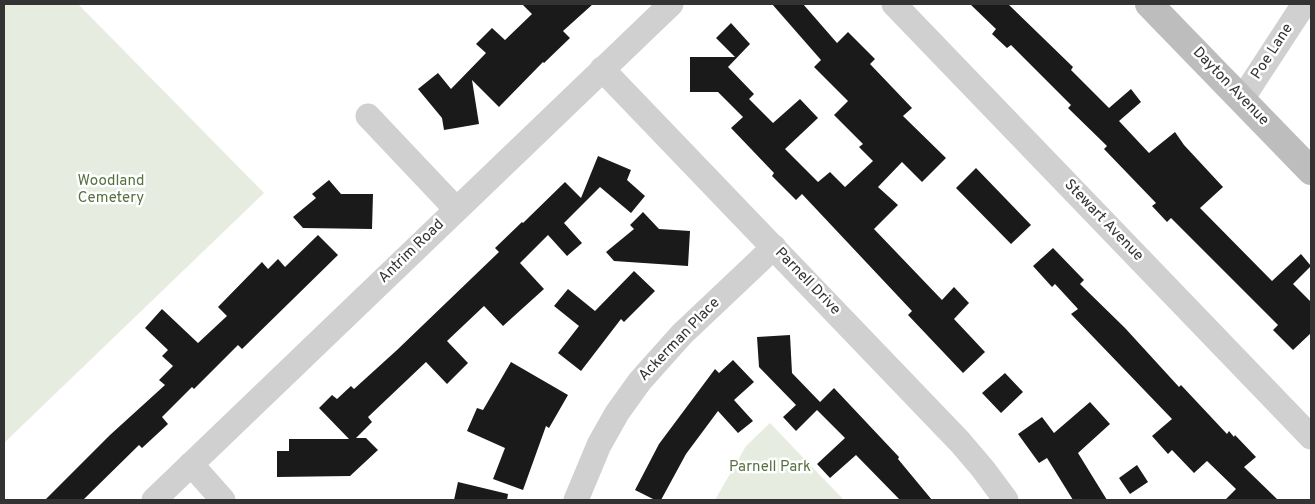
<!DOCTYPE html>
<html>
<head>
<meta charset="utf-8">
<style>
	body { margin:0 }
	#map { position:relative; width:1315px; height:504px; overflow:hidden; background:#fff; font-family:Overpass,sans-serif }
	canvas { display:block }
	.frame { position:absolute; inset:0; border:5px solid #333; pointer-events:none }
</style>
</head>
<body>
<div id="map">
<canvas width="1315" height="504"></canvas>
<div class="frame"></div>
</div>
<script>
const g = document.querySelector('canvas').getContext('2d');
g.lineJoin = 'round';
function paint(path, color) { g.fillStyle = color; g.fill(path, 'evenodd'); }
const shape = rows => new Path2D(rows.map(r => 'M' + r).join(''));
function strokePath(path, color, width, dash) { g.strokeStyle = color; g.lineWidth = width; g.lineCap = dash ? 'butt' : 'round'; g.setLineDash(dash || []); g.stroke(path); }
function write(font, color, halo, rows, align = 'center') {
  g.font = font + ' Overpass,sans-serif'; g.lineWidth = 5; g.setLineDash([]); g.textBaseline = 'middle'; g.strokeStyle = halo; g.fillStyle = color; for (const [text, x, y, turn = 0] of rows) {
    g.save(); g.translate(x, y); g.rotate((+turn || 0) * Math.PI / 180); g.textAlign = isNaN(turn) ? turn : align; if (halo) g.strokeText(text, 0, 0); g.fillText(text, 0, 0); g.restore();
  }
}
paint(shape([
	[4,4,78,4,264,193,4,443],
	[770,423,812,467,844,500,715,500,746,446]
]), '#e6ecdf');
paint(shape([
	[522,4,593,4,563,31,570,38,544,63,543,62,499,107,472,80,479,124,444,130,442,118,418,89,438,73,451,89,486,53,476,44,492,28,505,40,532,14],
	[772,4,803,4,837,43,848,32,875,59,870,64,912,108,903,116,946,158,922,182,902,162,878,187,898,205,874,229,942,300,954,287,969,303,954,319,985,352,963,373,908,315,912,311,802,194,796,200,772,176,774,173,731,128,743,117,718,92,690,92,690,57,735,57,716,38,731,23,750,44,728,67,754,94,749,99,773,123,800,99,818,118,785,149,818,182,830,172,845,187,873,161,859,147,863,144,834,115,848,101,814,67,821,60],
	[970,4,1008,4,1073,67,1071,70,1109,108,1131,89,1141,102,1119,121,1149,153,1175,132,1184,145,1223,187,1200,208,1272,281,1301,254,1311,266,1293,284,1311,302,1311,333,1293,350,1273,330,1278,325,1171,218,1167,222,1152,206,1156,203,1104,149,1107,146,1068,108,1071,105,1011,45,1007,48,992,34,996,29],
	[598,156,631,170,627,180,645,196,631,213,600,187,564,223,582,243,567,256,548,235,520,263,544,289,503,326,484,306,447,341,468,363,447,384,426,362,368,417,372,422,356,438,366,438,378,450,350,476,277,477,277,451,289,451,289,439,349,439,319,408,332,395,337,399,351,386,354,389,397,350,499,252,495,248,522,222,523,223,565,182,581,198],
	[976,168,1031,225,1011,244,956,188],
	[329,180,341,194,373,194,372,229,303,228,293,217,316,198,312,194],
	[643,212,659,229,690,231,688,266,614,261,606,252,634,229,630,225],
	[318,235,338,255,242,349,238,345,194,389,192,387,162,417,168,424,142,448,139,445,83,500,45,500,110,435,165,385,159,380,173,366,162,356,168,350,145,328,162,309,198,343,227,316,218,307,262,262,268,269,278,259,285,267],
	[1053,248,1084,280,1080,284,1125,328,1179,387,1181,385,1227,434,1229,431,1234,437,1235,435,1256,457,1244,467,1278,500,1225,500,1236,489,1207,461,1194,473,1172,450,1168,454,1152,436,1172,419,1071,314,1078,309,1055,284,1052,287,1033,266],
	[634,271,655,291,624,322,621,319,581,371,558,353,579,326,554,306,568,289,595,311],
	[790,335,792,373,820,402,834,388,899,457,898,459,932,500,900,500,856,455,830,478,817,464,845,438,817,410,796,431,783,417,796,405,759,367,757,337],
	[733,360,754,382,734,400,753,421,738,433,718,411,686,454,661,500,655,500,635,490,659,444,715,369,719,373],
	[511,362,568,395,549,428,546,426,523,490,493,479,505,448,467,431,477,408,483,410],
	[1005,373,1023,392,1001,413,982,393],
	[1090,402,1110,424,1078,453,1107,500,1073,500,1047,458,1039,463,1018,434,1042,417,1054,433],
	[1137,465,1148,482,1130,494,1119,478],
	[458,482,508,494,507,500,454,500]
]), '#1a1a1a');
strokePath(shape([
	[894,4,1311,437],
	[602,69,960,442,983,469,1006,500],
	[1242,99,1304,4],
	[368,116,456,209],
	[191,464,223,500],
	[154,500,671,4],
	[576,500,599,445,617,413,640,381,682,334,774,247]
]), '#d0d0d0', 25);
strokePath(shape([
	[1149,4,1311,171]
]), '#bdbdbd', 28);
write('15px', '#333', '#fff', [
	["Poe Lane",1273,52,-57],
	["Dayton Avenue",1230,87,46],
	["Stewart Avenue",1103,221,46],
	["Antrim Road",412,252,-44],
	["Parnell Drive",807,282,46],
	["Ackerman Place",680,340,-46]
]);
write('15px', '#56703f', '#fff', [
	["Woodland",111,182],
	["Cemetery",111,199],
	["Parnell Park",770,468]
]);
</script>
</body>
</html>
